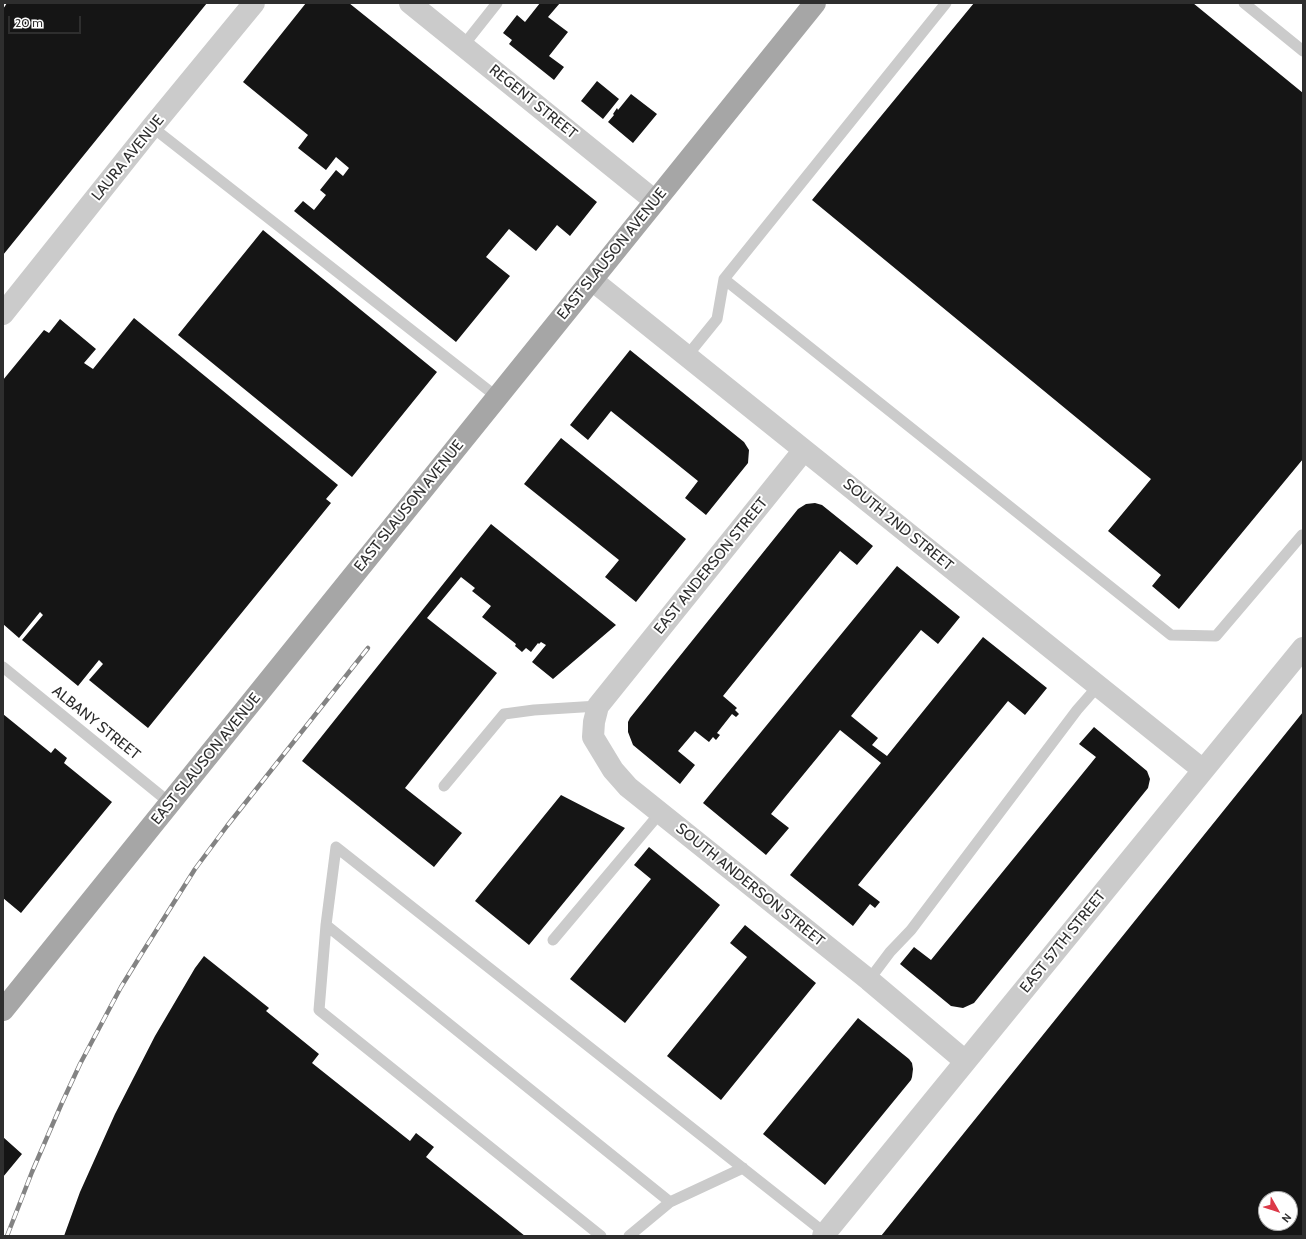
<!DOCTYPE html>
<html>
<head>
<meta charset="utf-8">
<style>
	body { margin:0 }
	#map { position:relative; width:1306px; height:1239px; overflow:hidden; background:#fff; font-family:Cabin,sans-serif }
	canvas { display:block }
	.frame { position:absolute; inset:0; border:4px solid #2e2e2e; pointer-events:none }
	.north { position:absolute; left:1258px; top:1191px; width:40px; height:40px; box-sizing:border-box; background:#fff; border:1px solid #ababab; border-radius:50%; rotate:129deg; font-size:11px; font-weight:700; line-height:16px; text-align:center; color:#2e2e2e }
	.north::after { content:''; display:block; margin:auto; width:14px; height:18px; background:#dc3948; clip-path:polygon(50% 0,100% 100%,50% 72%,0 100%) }
	.scale { position:absolute; left:8px; top:16px; width:73px; height:18px; box-sizing:border-box; border:2px solid #2e2e2e; border-top:0; padding-left:5px; font-size:12px; line-height:14px; white-space:nowrap; color:#2e2e2e; -webkit-text-stroke:3px #fff; paint-order:stroke }
</style>
</head>
<body>
<div id="map">
<canvas width="1306" height="1239"></canvas>
<div class="frame"></div>
<div class="north">N</div>
<div class="scale">20 m</div>
</div>
<script>
const g = document.querySelector('canvas').getContext('2d');
g.lineJoin = 'round';
function paint(path, color) { g.fillStyle = color; g.fill(path, 'evenodd'); }
const shape = rows => new Path2D(rows.map(r => 'M' + r).join(''));
function strokePath(path, color, width, dash) { g.strokeStyle = color; g.lineWidth = width; g.lineCap = dash ? 'butt' : 'round'; g.setLineDash(dash || []); g.stroke(path); }
function write(font, color, halo, rows, align = 'center') {
  g.font = font + ' Cabin,sans-serif'; g.lineWidth = 4; g.setLineDash([]); g.textBaseline = 'middle'; g.strokeStyle = halo; g.fillStyle = color; for (const [text, x, y, turn = 0] of rows) {
    g.save(); g.translate(x, y); g.rotate((+turn || 0) * Math.PI / 180); g.textAlign = isNaN(turn) ? turn : align; if (halo) g.strokeText(text, 0, 0); g.fillText(text, 0, 0); g.restore();
  }
}
paint(shape([
	[7,3,207,3,3,255,3,9],
	[306,3,349,3,597,202,570,236,557,225,536,251,509,229,486,257,510,276,456,342,294,211,303,201,314,210,326,195,320,190,336,170,343,176,349,168,336,157,326,170,298,148,308,135,243,82],
	[540,3,560,3,548,17,568,32,549,56,564,67,554,80,509,44,512,40,503,33,517,15,525,22],
	[974,3,1193,3,1303,93,1303,459,1179,609,1152,586,1161,575,1108,531,1151,479,812,200],
	[597,81,619,99,603,119,581,101],
	[631,94,657,114,633,143,608,122,614,115,613,114,617,108,618,110],
	[263,230,437,372,352,477,178,335],
	[134,318,338,485,326,499,331,503,148,728,89,680,103,664,99,660,78,686,22,640,43,615,40,612,19,638,3,624,3,380,44,330,49,333,60,319,96,349,84,363,93,369],
	[630,350,744,442,749,450,748,463,706,515,685,498,698,481,611,411,588,440,570,425],
	[561,438,686,539,636,602,605,577,619,560,524,484],
	[815,503,822,505,873,546,857,565,840,551,723,696,737,708,735,710,739,714,736,717,732,714,717,733,720,735,716,740,713,737,709,742,695,731,678,751,695,765,680,784,633,745,628,732,628,722,630,718,798,509,806,504],
	[491,524,616,625,553,679,532,662,546,645,541,642,539,644,538,643,531,652,526,648,522,652,515,646,516,644,482,617,491,606,472,591,475,588,461,577,427,618,497,673,405,788,462,833,434,867,302,761],
	[897,566,960,617,938,644,921,630,851,716,878,738,872,745,887,756,983,637,1047,688,1025,715,1008,701,858,885,880,902,875,908,870,904,853,926,790,875,881,763,840,730,771,814,789,828,766,855,703,803],
	[1303,712,1303,1236,881,1236],
	[1266,1199,1290,1199,1290,1223,1266,1223],
	[3,714,51,753,55,748,67,758,64,763,112,802,21,913,3,898],
	[1094,727,1147,771,1150,779,1148,788,974,1003,963,1008,951,1006,900,964,914,947,931,960,1096,757,1079,744],
	[561,795,625,828,529,945,475,901],
	[649,847,720,905,625,1023,570,979,651,879,634,865],
	[745,925,816,983,721,1100,667,1056,747,957,730,943],
	[204,956,269,1008,266,1011,319,1054,312,1063,410,1141,416,1133,434,1147,426,1157,525,1236,64,1236,80,1192,115,1114,155,1036,195,968],
	[858,1018,909,1059,912,1063,913,1069,912,1077,911,1080,825,1185,763,1134],
	[3,1137,22,1154,3,1177]
]), '#151515');
strokePath(shape([
	[1244,3,1303,51],
	[463,46,497,3],
	[152,127,497,397],
	[724,279,1171,635,1216,636,1302,535,1303,536],
	[687,356,717,319,724,279,946,3],
	[3,667,170,803],
	[444,786,504,714,534,710,598,706],
	[326,925,670,1202],
	[553,940,660,813],
	[869,980,890,952,911,930,1077,710,1098,686],
	[601,1236,319,1010,326,925,336,847,825,1233],
	[629,1236,670,1202,743,1168]
]), '#cbcbcb', 11);
strokePath(shape([
	[410,3,655,201],
	[592,280,1203,770],
	[3,314,152,127,254,3],
	[804,450,598,706,594,722,593,737,613,770,628,787,869,980,965,1061],
	[823,1236,1303,648]
]), '#cbcbcb', 22);
strokePath(shape([
	[3,1010,815,3]
]), '#a6a6a6', 22);
const rail = shape([
	[7,1236,32,1172,61,1105,80,1064,121,987,142,953,195,869,227,826,368,648]
]);
strokePath(rail, '#838383', 4.5);
strokePath(rail, '#fff', 3, [9]);
write('15px', '#2e2e2e', '#fff', [
	["REGENT STREET",533,102,39],
	["LAURA AVENUE",128,158,-51],
	["EAST SLAUSON AVENUE",612,254,-51],
	["EAST SLAUSON AVENUE",409,506,-51],
	["SOUTH 2ND STREET",898,525,39],
	["EAST ANDERSON STREET",711,566,-51],
	["ALBANY STREET",96,723,39],
	["EAST SLAUSON AVENUE",206,759,-51],
	["SOUTH ANDERSON STREET",750,885,39],
	["EAST 57TH STREET",1063,942,-51]
]);
</script>
</body>
</html>
